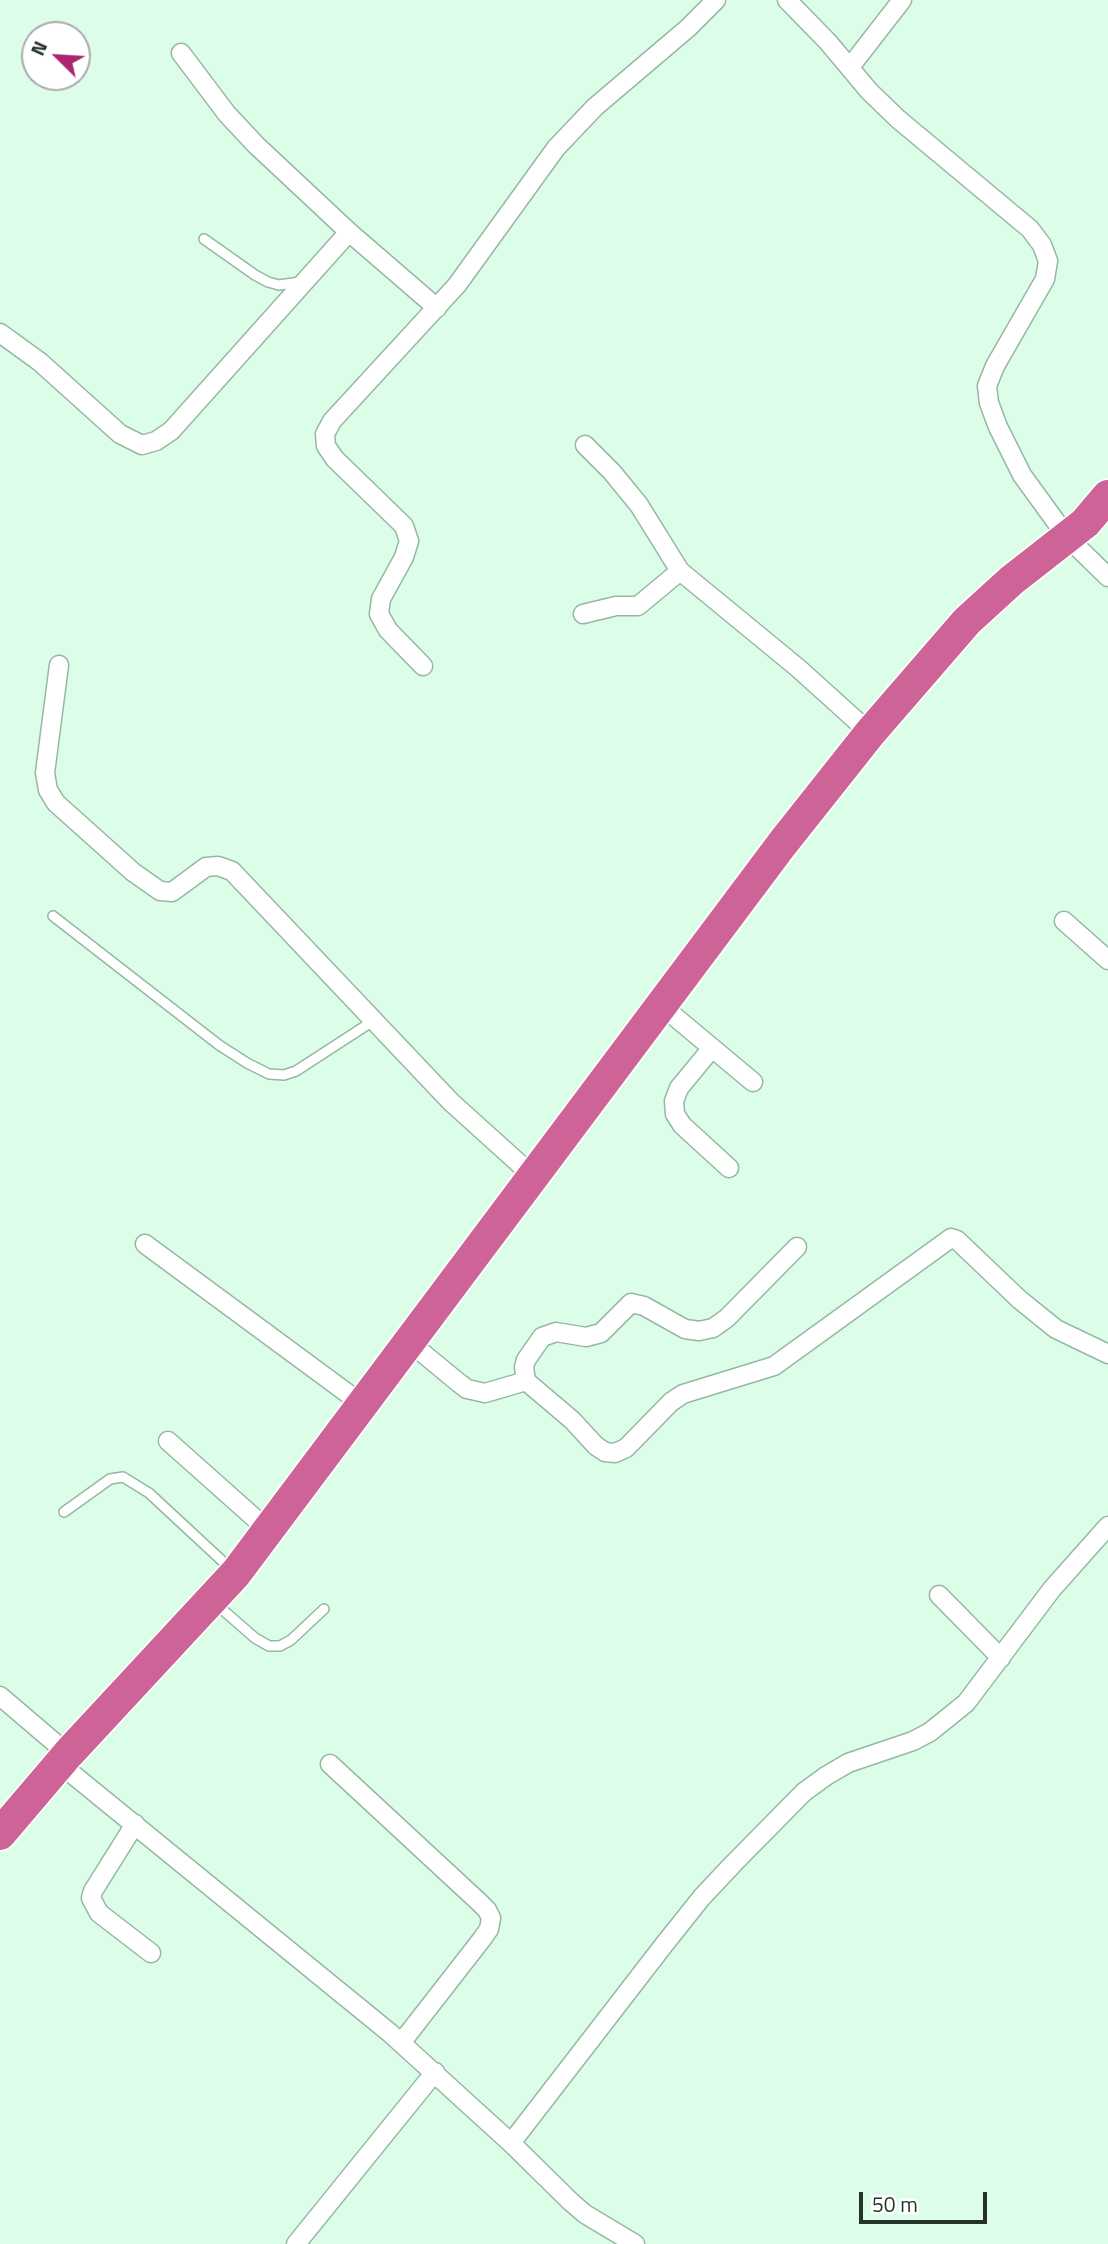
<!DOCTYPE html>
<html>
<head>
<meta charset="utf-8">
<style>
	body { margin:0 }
	#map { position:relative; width:1108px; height:2244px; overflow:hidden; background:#dcfee8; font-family:"Titillium Web",sans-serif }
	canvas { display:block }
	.north { position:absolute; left:21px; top:21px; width:70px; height:70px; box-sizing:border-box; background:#fff; border:2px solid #a8adaa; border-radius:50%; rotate:294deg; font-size:19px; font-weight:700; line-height:28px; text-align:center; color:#25322a }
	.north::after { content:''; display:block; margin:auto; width:24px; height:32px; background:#aa2670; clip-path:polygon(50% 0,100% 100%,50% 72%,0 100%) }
	.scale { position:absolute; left:859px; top:2192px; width:128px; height:32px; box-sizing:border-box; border:4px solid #25322a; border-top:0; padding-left:9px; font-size:21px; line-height:24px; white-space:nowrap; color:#25322a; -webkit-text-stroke:5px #fff; paint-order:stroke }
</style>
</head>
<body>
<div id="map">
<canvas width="1108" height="2244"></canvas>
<div class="north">N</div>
<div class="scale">50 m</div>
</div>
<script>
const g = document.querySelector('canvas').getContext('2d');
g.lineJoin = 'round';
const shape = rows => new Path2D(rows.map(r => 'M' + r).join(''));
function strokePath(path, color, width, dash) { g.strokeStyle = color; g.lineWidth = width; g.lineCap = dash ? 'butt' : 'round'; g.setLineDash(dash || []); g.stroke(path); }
const lane = shape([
	[204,239,255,275,268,282,279,285,300,282],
	[53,916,219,1045,247,1063,269,1074,284,1075,296,1071,373,1021],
	[64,1512,110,1479,123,1477,149,1493,232,1570],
	[216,1604,255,1638,269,1646,280,1646,291,1640,324,1609]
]);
const street = shape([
	[787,0,828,42,869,91,898,119,1030,229,1042,245,1048,261,1045,279,995,366,987,386,989,403,998,427,1022,475,1067,537,1108,577],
	[181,53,227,114,256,145,349,232,437,308],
	[850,67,902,0],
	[0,333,40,362,120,434,142,445,156,441,171,431,349,232],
	[585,445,612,472,639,505,680,571,798,668,870,733],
	[583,614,616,606,638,606,680,571],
	[59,665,45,773,48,790,56,803,133,872,160,891,172,892,206,867,218,866,232,871,451,1102,533,1176],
	[423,666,388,630,379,614,381,599,404,557,409,541,404,526,335,459,326,446,325,434,332,421,457,285,556,148,595,107,688,28,716,0],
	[1064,921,1108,960],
	[662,1006,753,1082],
	[712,1048,679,1088,674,1101,675,1114,682,1125,729,1168],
	[145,1244,362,1404],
	[408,1341,459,1383,467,1389,485,1393,526,1381,524,1367,526,1360,542,1337,556,1332,586,1337,601,1333,631,1303,644,1306,685,1329,699,1331,713,1328,727,1318,797,1247],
	[526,1381,572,1420,596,1446,605,1452,615,1453,626,1448,671,1402,683,1394,774,1366,951,1238,957,1240,1020,1300,1056,1329,1108,1354],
	[168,1441,268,1530],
	[939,1595,1001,1658],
	[0,1696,68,1754],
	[60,1764,390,2033,511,2143,571,2202,585,2214,635,2244],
	[330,1764,479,1902,487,1910,491,1918,489,1929,482,1939,401,2043],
	[135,1824,93,1891,91,1898,99,1913,151,1953],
	[511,2143,663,1946,702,1897,734,1863,804,1792,826,1776,848,1763,913,1741,930,1732,966,1703,1052,1589,1108,1526],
	[296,2244,435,2072]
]);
const highway = shape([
	[0,1834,68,1754,236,1573,782,844,870,733,967,621,1012,580,1085,523,1108,496]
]);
strokePath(lane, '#97b7a3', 12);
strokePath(street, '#97b7a3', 21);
strokePath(highway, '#fff', 35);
strokePath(lane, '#fff', 9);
strokePath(street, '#fff', 18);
strokePath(highway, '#cd6396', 32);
</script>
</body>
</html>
